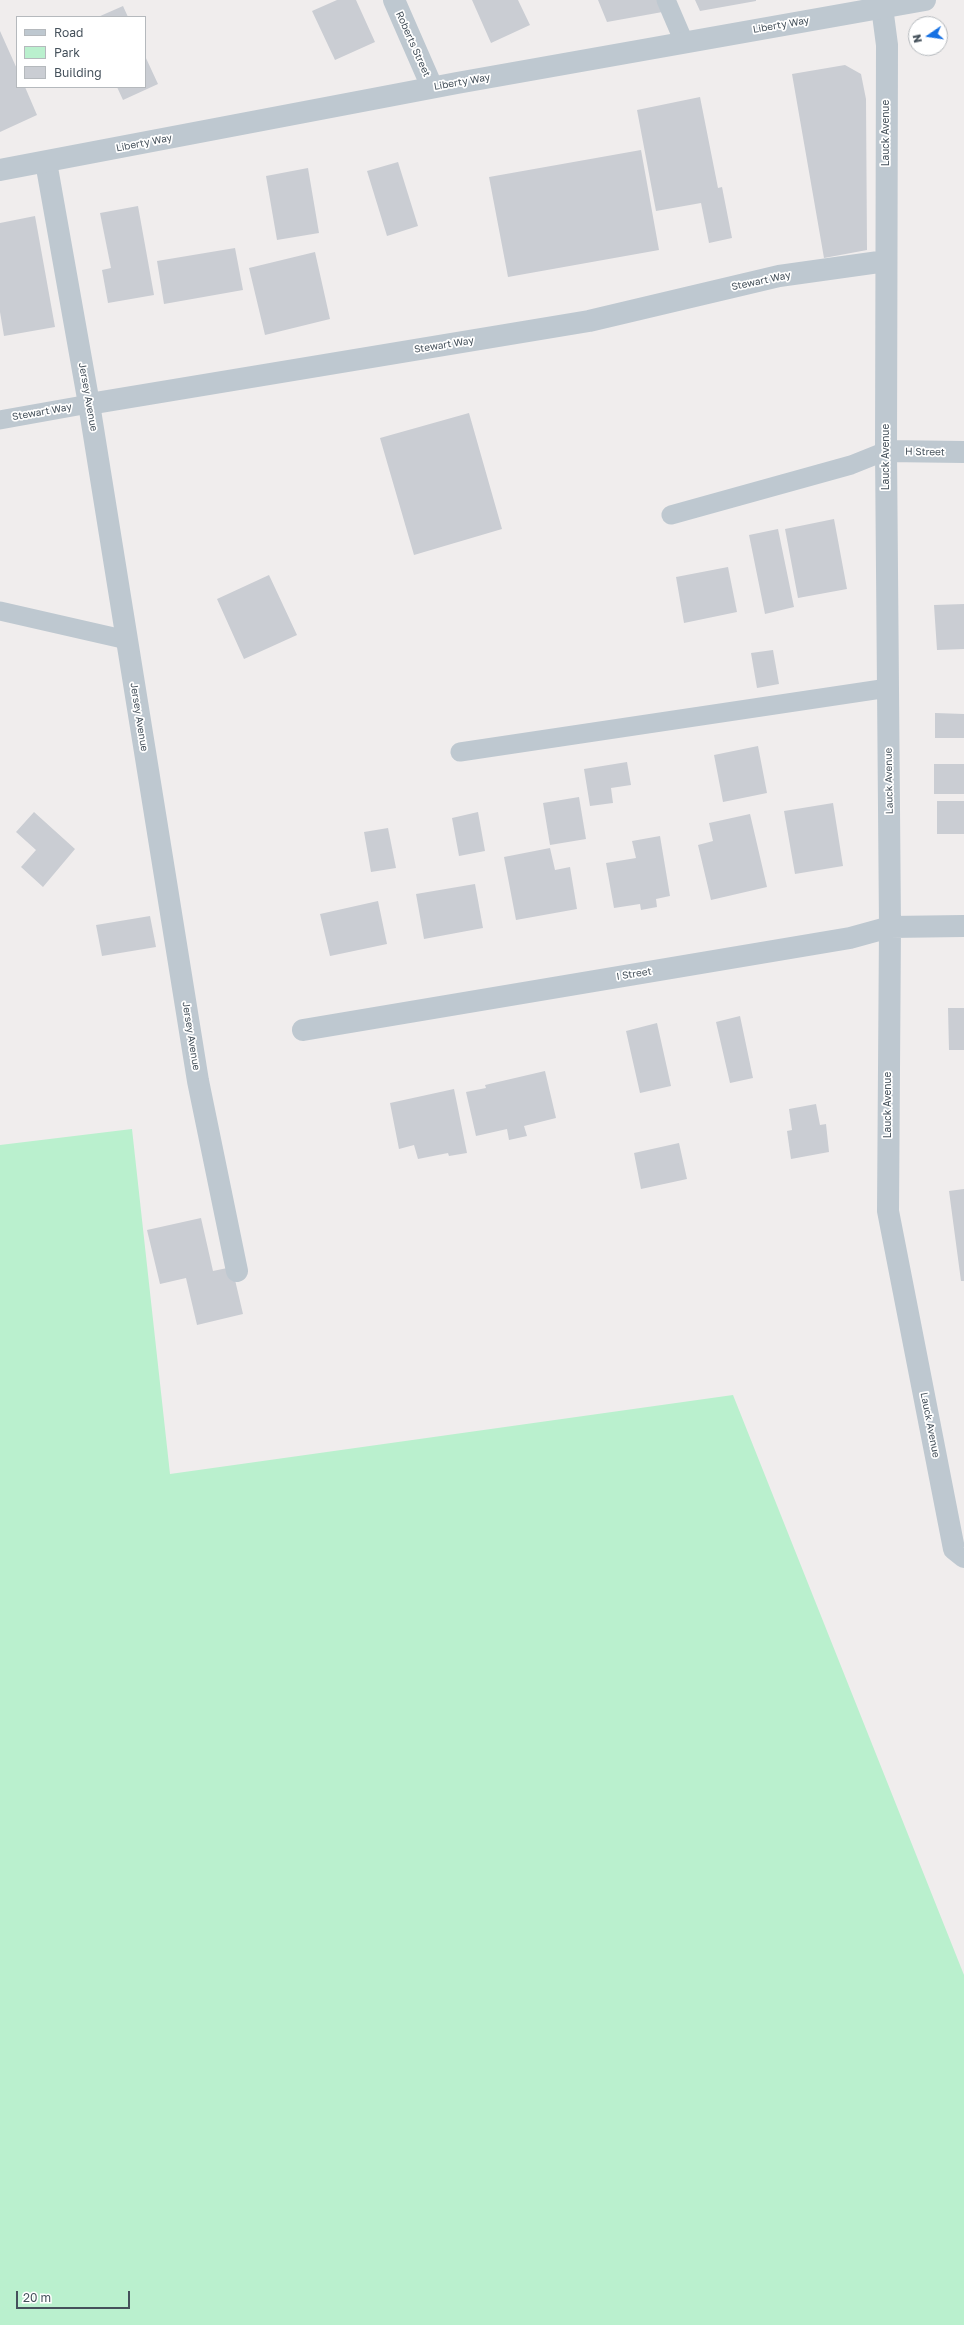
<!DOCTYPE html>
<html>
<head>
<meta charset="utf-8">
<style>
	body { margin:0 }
	#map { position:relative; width:964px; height:2325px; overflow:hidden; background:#f0eded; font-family:"Golos Text",sans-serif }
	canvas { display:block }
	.legend { position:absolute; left:16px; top:16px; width:130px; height:72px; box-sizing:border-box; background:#fff; border:1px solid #b5b9bd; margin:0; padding:5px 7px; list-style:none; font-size:12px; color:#45515b }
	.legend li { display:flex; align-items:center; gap:8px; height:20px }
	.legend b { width:20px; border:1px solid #b5b9bd }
	.north { position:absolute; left:908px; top:16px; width:40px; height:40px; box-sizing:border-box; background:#fff; border:1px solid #b5b9bd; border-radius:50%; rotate:257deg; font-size:11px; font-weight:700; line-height:16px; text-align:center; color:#45515b }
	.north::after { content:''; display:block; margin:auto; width:14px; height:18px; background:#1570e3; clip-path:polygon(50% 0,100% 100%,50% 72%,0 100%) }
	.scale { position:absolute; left:16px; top:2291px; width:114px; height:18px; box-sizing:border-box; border:2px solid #45515b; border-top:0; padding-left:5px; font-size:12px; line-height:14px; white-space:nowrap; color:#45515b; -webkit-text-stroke:3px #fff; paint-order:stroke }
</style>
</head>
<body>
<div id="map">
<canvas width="964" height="2325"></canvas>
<ul class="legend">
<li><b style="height:5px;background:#bec8d0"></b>Road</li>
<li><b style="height:11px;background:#baf0ce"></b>Park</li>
<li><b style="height:11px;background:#cacdd3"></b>Building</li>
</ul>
<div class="north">N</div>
<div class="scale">20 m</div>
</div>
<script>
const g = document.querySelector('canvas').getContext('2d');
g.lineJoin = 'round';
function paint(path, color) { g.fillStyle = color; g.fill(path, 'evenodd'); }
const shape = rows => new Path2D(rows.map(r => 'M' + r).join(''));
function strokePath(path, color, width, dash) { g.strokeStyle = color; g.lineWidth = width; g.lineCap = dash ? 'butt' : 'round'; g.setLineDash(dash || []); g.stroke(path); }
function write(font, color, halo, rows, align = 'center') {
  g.font = font + ' "Golos Text",sans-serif'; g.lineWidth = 3.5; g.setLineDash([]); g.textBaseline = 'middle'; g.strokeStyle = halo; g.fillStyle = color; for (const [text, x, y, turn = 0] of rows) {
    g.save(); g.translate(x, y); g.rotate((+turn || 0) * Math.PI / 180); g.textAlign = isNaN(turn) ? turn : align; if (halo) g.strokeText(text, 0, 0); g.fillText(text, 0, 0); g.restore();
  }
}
paint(shape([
	[132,1129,170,1474,733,1395,964,1975,964,2325,0,2325,0,1145]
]), '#baf0ce');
paint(shape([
	[337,0,356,0,375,42,335,60,312,11],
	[472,0,518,0,530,25,491,43],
	[598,0,663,0,668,11,607,22],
	[695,0,756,0,756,1,700,11],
	[123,6,128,17,98,17],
	[0,31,17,69,17,87,25,87,37,115,0,132],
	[145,56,158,84,123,100,117,87,145,87],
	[845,65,861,74,866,99,867,250,824,258,792,74],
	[700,97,718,188,722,187,732,238,709,243,701,203,656,211,637,110],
	[641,150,659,250,508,277,489,177],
	[398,162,418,226,387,236,367,171],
	[308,168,319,233,277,240,266,176],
	[138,206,154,295,108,303,102,270,111,268,100,213],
	[35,216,55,327,4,336,0,312,0,223],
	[235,248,243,290,164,304,157,261],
	[315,252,330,319,265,335,249,268],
	[469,413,502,529,414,555,380,438],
	[834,519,847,589,798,598,785,529],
	[778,529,794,607,765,614,749,535],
	[728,567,737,612,684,623,676,577],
	[269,575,297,635,244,659,217,599],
	[964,604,964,649,937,650,934,605],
	[773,650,779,684,757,688,751,653],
	[935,713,964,714,964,738,935,738],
	[758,746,767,793,723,802,714,755],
	[627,762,631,785,611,788,613,803,590,806,584,769],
	[934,764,964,764,964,794,934,794],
	[579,797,586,839,550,845,543,803],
	[937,801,964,801,964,834,937,834],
	[833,803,843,866,795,874,784,811],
	[34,812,75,849,43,887,21,867,36,850,16,832],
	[478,812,485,851,459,856,452,818],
	[750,814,767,887,711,900,698,845,713,841,709,823],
	[388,828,396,868,371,872,364,832],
	[660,836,670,896,656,899,657,907,641,910,640,904,614,908,606,863,636,858,632,841],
	[550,848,555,870,570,867,577,909,516,920,504,857],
	[475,884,483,928,424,939,416,894],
	[378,901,387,944,330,956,320,914],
	[150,916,156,947,102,956,96,925],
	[948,1008,964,1008,964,1050,949,1050],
	[740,1016,753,1078,730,1083,716,1022],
	[657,1023,671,1086,640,1093,626,1031],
	[545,1071,556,1118,524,1126,527,1136,509,1140,507,1129,476,1136,466,1092,486,1088,485,1085],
	[454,1089,467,1153,449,1156,448,1153,418,1159,414,1145,399,1149,390,1103],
	[816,1104,820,1125,826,1124,829,1152,791,1159,787,1131,792,1130,789,1109],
	[679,1143,687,1179,641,1189,634,1153],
	[964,1189,964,1281,961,1281,949,1191],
	[201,1218,213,1271,232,1267,243,1314,197,1325,186,1278,160,1284,147,1230]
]), '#cacdd3');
strokePath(shape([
	[666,0,684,42],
	[0,420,89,404],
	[671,515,851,465,886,451],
	[0,611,127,640],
	[460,752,888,688]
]), '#bec8d0', 19);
strokePath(shape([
	[394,0,432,87],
	[882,7,887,45,886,451,890,927,888,1211,954,1549,964,1557],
	[46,162,89,404,198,1081,237,1271],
	[89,404,589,321,779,276,886,261],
	[886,451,964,452],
	[303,1030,850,938,890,927,964,926]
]), '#bec8d0', 22);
strokePath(shape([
	[0,170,457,83,925,0]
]), '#bec8d0', 22);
write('10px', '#45515b', '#fff', [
	["Liberty Way",781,25,-10],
	["Roberts Street",413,44,66],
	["Liberty Way",462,82,-10],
	["Lauck Avenue",886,133,-90],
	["Liberty Way",144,143,-11],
	["Stewart Way",761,281,-12],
	["Stewart Way",444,345,-9],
	["Jersey Avenue",88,397,80],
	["Stewart Way",42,412,-10],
	["H Street",925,452,1],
	["Lauck Avenue",886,457,-90],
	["Jersey Avenue",139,717,81],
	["Lauck Avenue",889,781,-91],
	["I Street",634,974,-9],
	["Jersey Avenue",191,1036,81],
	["Lauck Avenue",888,1105,-90],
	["Lauck Avenue",930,1425,79]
]);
</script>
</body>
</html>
